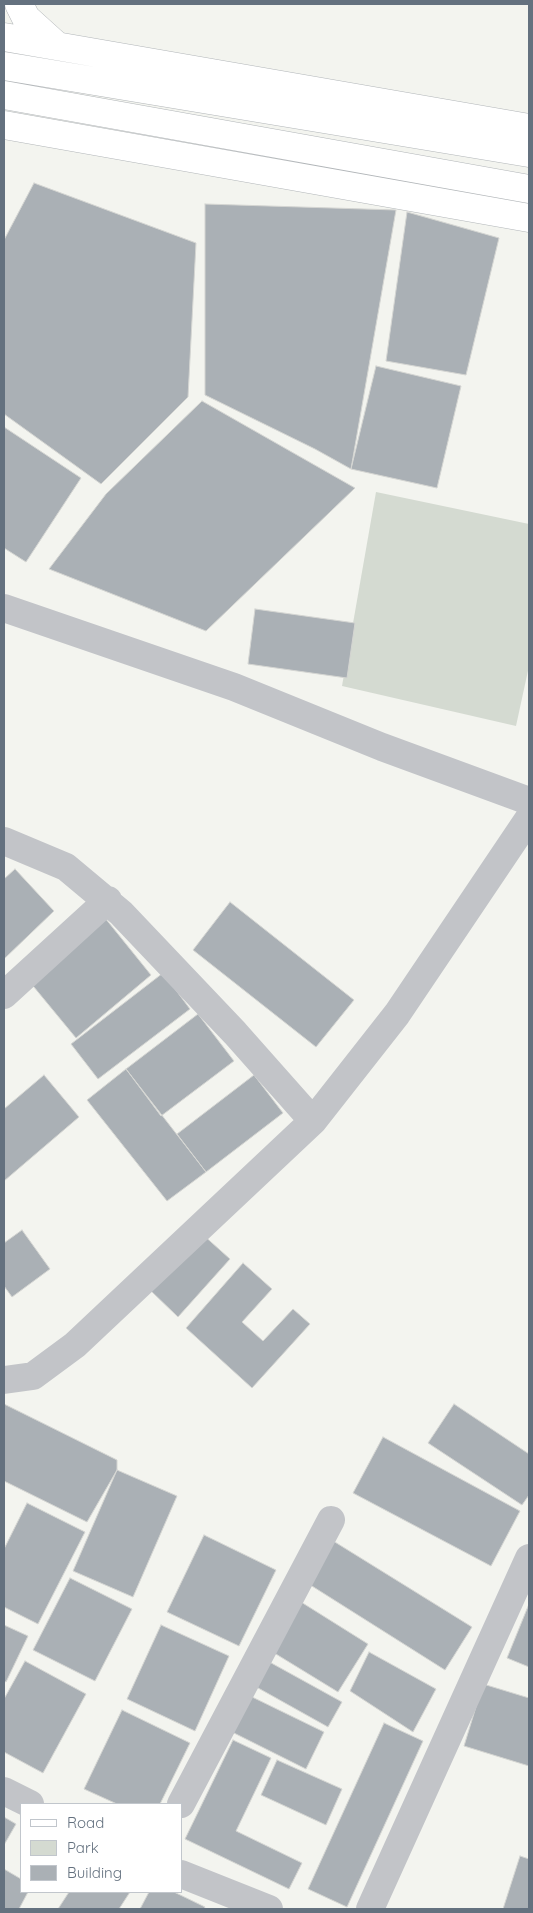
<!DOCTYPE html>
<html>
<head>
<meta charset="utf-8">
<style>
	body { margin:0 }
	#map { position:relative; width:533px; height:1913px; overflow:hidden; background:#f3f4ef; font-family:Quicksand,sans-serif }
	canvas { display:block }
	.frame { position:absolute; inset:0; border:5px solid #64717f; pointer-events:none }
	.legend { position:absolute; left:20px; top:1803px; width:162px; height:90px; box-sizing:border-box; background:#fff; border:1px solid #c1c6cc; margin:0; padding:6px 9px; list-style:none; font-size:15px; color:#64717f }
	.legend li { display:flex; align-items:center; gap:10px; height:25px }
	.legend b { width:25px; border:1px solid #c1c6cc }
</style>
</head>
<body>
<div id="map">
<canvas width="533" height="1913"></canvas>
<div class="frame"></div>
<ul class="legend">
<li><b style="height:6px;background:#fff"></b>Road</li>
<li><b style="height:14px;background:#d4dad1"></b>Park</li>
<li><b style="height:14px;background:#aab0b5"></b>Building</li>
</ul>
</div>
<script>
const g = document.querySelector('canvas').getContext('2d');
g.lineJoin = 'round';
function paint(path, color) { g.fillStyle = color; g.fill(path, 'evenodd'); }
const shape = rows => new Path2D(rows.map(r => 'M' + r).join(''));
function strokePath(path, color, width, dash) { g.strokeStyle = color; g.lineWidth = width; g.lineCap = dash ? 'butt' : 'round'; g.setLineDash(dash || []); g.stroke(path); }
paint(shape([
	[376,492,529,524,529,666,516,726,342,686]
]), '#d4dad1');
const building = shape([
	[34,183,196,243,188,397,101,484,4,414,4,240,34,183],
	[205,204,396,210,351,469,315,449,205,395,205,204],
	[407,212,499,238,466,375,386,361,407,212],
	[376,366,461,386,437,488,351,469,376,366],
	[202,401,355,488,206,631,49,569,106,494,202,401],
	[4,427,81,478,26,562,4,548,4,427],
	[255,609,355,623,347,678,248,664,255,609],
	[15,869,54,911,4,959,4,879,15,869],
	[230,902,354,1000,316,1047,193,950,230,902],
	[105,918,151,975,76,1038,29,981,105,918],
	[163,973,190,1009,98,1079,71,1044,163,973],
	[198,1014,234,1061,161,1116,126,1069,198,1014],
	[126,1069,206,1172,167,1201,87,1100,126,1069],
	[44,1075,79,1117,4,1181,4,1109,44,1075],
	[254,1075,283,1113,206,1172,177,1134,254,1075],
	[22,1230,50,1269,12,1297,4,1286,4,1243,22,1230],
	[201,1233,230,1259,178,1317,150,1290,201,1233],
	[243,1263,272,1289,242,1322,263,1341,293,1309,310,1324,252,1388,186,1328,243,1263],
	[4,1404,117,1460,117,1470,87,1522,4,1481,4,1404],
	[454,1404,529,1454,529,1495,522,1505,428,1443,454,1404],
	[383,1437,520,1511,491,1566,353,1493,383,1437],
	[117,1470,177,1496,133,1597,73,1571,117,1470],
	[27,1503,85,1532,38,1624,4,1607,4,1549,27,1503],
	[204,1535,276,1570,239,1646,167,1612,204,1535],
	[330,1539,472,1627,445,1670,304,1581,330,1539],
	[70,1578,132,1609,95,1681,33,1650,70,1578],
	[301,1602,368,1644,338,1692,271,1651,301,1602],
	[529,1604,529,1667,507,1658,529,1604],
	[4,1625,28,1636,6,1682,4,1681,4,1625],
	[161,1625,229,1656,195,1731,127,1699,161,1625],
	[369,1652,436,1689,413,1732,350,1691,369,1652],
	[264,1659,342,1702,328,1727,251,1684,264,1659],
	[25,1661,86,1694,43,1773,4,1752,4,1699,25,1661],
	[483,1684,529,1698,529,1766,464,1746,483,1684],
	[248,1695,324,1732,306,1769,230,1731,248,1695],
	[122,1710,190,1743,160,1804,117,1804,84,1789,122,1710],
	[384,1723,423,1741,347,1907,308,1889,384,1723],
	[233,1740,271,1758,236,1831,302,1863,289,1889,185,1839,233,1740],
	[277,1760,342,1789,326,1825,261,1795,277,1760],
	[4,1817,16,1824,4,1845,4,1817],
	[520,1856,529,1859,529,1909,503,1909,520,1856],
	[4,1869,21,1879,21,1892,28,1892,19,1909,4,1909,4,1869],
	[69,1892,130,1892,119,1909,58,1909,69,1892],
	[149,1892,174,1892,205,1907,204,1909,140,1909,149,1892]
]);
paint(building, '#aab0b5');
strokePath(building, '#d4d5d2', 1);
const major = shape([
	[19,4,26,18,57,46],
	[4,37,529,128],
	[4,66,529,153],
	[4,95,529,189],
	[4,125,529,218]
]);
strokePath(major, '#b2b6b9', 29);
strokePath(shape([
	[4,608,234,687,382,747,529,801],
	[4,841,66,867,121,913,235,1033,313,1121],
	[4,995,108,900],
	[4,1380,33,1376,75,1345,313,1121,397,1014,529,818],
	[4,1791,30,1804],
	[181,1804,331,1520],
	[181,1874,269,1909],
	[370,1909,529,1558]
]), '#c2c4c8', 28);
strokePath(major, '#fff', 28);
</script>
</body>
</html>
